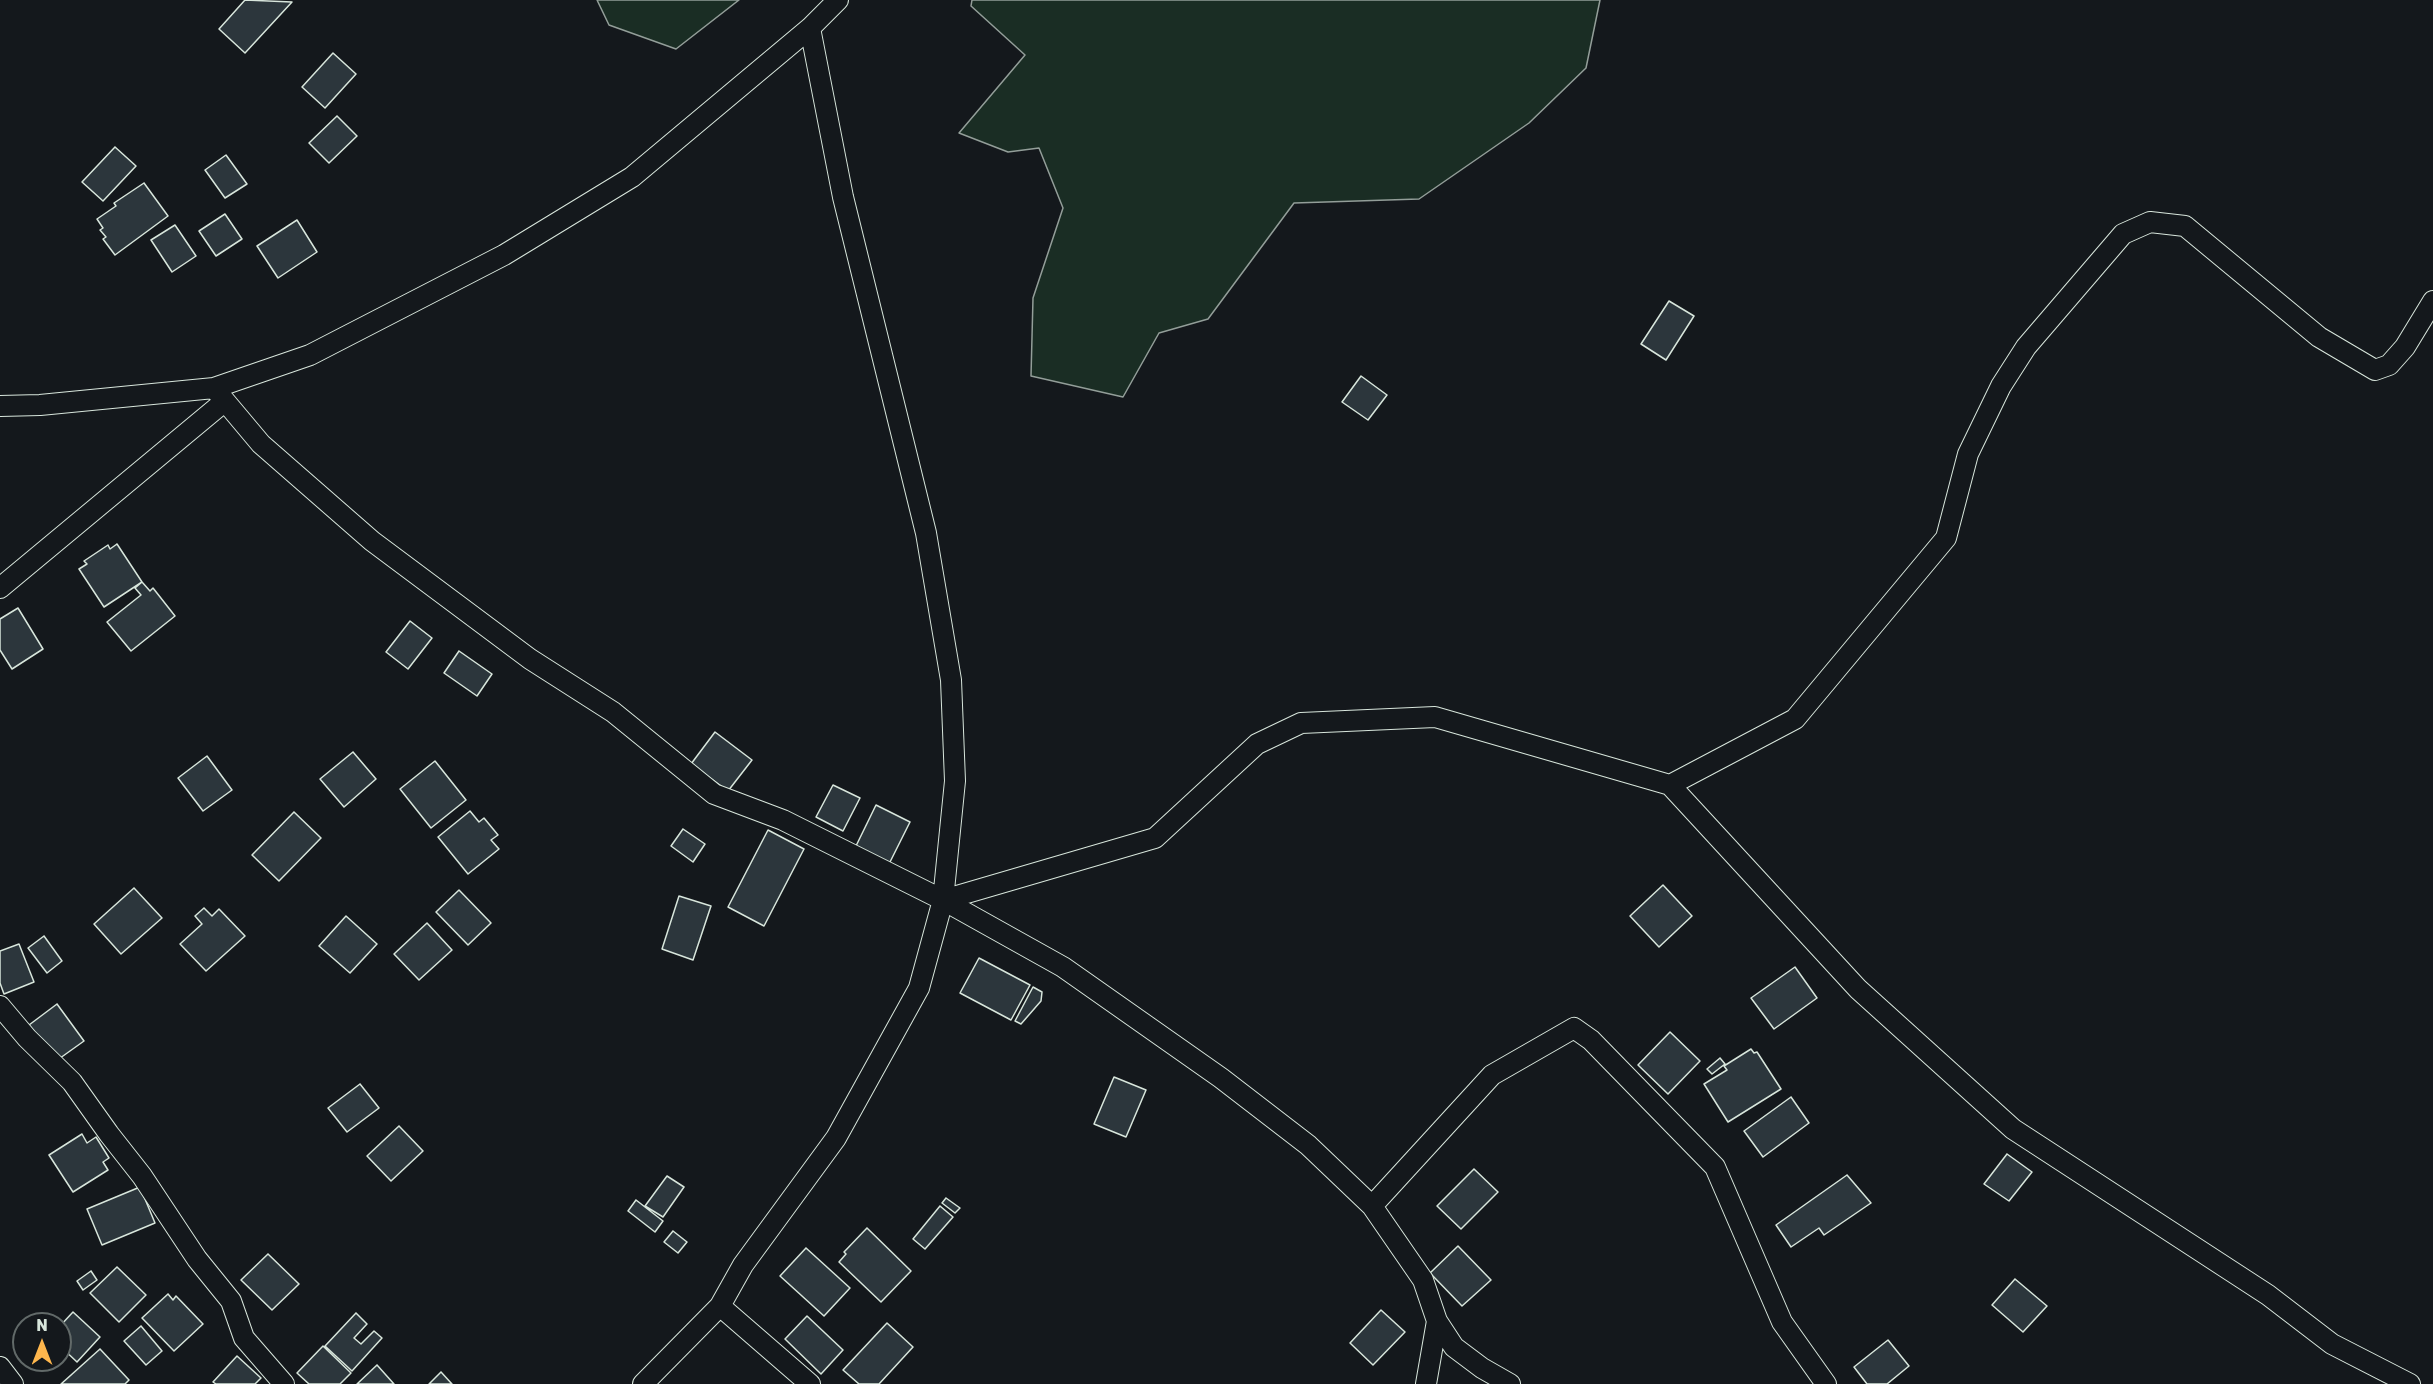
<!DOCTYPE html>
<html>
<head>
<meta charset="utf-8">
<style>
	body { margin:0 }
	#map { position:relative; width:2433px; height:1384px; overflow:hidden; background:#14181c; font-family:Rubik,sans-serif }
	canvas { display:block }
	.north { position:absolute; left:12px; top:1312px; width:60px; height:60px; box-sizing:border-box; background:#14181c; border:2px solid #626a69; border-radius:50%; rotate:0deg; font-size:16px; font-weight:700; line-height:24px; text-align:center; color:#d8e6dc }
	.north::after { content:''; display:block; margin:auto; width:21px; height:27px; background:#ffb74d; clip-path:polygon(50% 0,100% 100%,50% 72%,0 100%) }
</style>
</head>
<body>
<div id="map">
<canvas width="2433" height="1384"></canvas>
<div class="north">N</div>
</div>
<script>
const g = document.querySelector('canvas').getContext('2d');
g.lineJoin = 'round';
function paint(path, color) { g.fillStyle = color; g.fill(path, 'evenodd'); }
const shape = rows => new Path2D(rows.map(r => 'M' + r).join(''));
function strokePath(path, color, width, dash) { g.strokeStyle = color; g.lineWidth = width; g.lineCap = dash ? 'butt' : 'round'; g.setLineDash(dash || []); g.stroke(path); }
const green = shape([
	[597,0,739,0,676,49,609,25,597,0],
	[972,0,1600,0,1586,68,1529,123,1419,199,1294,203,1208,319,1159,333,1123,397,1031,376,1033,298,1063,208,1039,148,1008,152,959,133,1025,55,971,6,972,0]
]);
paint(green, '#1a2d24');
strokePath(green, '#939e99', 1.5);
const building = shape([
	[245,0,292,2,245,53,219,29,245,0],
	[333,53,356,74,325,108,302,87,333,53],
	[337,116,357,136,329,163,309,143,337,116],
	[115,147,136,166,103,201,82,182,115,147],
	[226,155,247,184,225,198,205,170,226,155],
	[144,183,168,216,115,255,103,239,106,237,100,230,103,228,97,219,116,206,114,203,144,183],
	[225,214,242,239,216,256,199,231,225,214],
	[297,220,317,252,278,278,257,246,297,220],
	[175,225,196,256,172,272,151,240,175,225],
	[1669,301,1694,316,1666,360,1641,344,1669,301],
	[1361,376,1387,395,1368,420,1342,402,1361,376],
	[117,544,142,582,104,607,79,569,87,564,84,561,108,545,110,549,117,544],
	[142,582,150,591,153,588,175,616,131,651,107,622,141,595,135,588,142,582],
	[18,608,43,649,12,669,0,650,0,619,18,608],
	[410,621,432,638,408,669,386,652,410,621],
	[459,651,492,674,477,696,444,673,459,651],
	[715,732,752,760,728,791,691,764,715,732],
	[353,752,376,779,344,807,320,779,353,752],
	[207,756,232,790,203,811,178,778,207,756],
	[435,761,466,800,431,828,400,789,435,761],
	[833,785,860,798,843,831,816,817,833,785],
	[876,805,910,822,889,864,855,848,876,805],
	[470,811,479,822,484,818,498,835,491,840,499,849,468,874,438,837,470,811],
	[294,812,321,838,279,881,252,855,294,812],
	[683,829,705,844,693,862,671,846,683,829],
	[768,830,804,849,764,926,728,907,768,830],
	[1663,885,1692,916,1659,947,1630,916,1663,885],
	[134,888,162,918,121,954,94,924,134,888],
	[459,890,491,923,468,945,436,912,459,890],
	[679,896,711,906,693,960,662,949,679,896],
	[204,908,212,916,219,909,245,936,206,971,180,944,202,924,195,916,204,908],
	[346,916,377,944,350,973,319,946,346,916],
	[427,923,452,950,419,980,394,954,427,923],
	[44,936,62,961,47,973,28,948,44,936],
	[19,944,34,982,4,994,0,983,0,951,19,944],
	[979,958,1030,985,1011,1020,960,993,979,958],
	[1795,967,1817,998,1774,1029,1751,998,1795,967],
	[1033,987,1042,992,1041,1001,1021,1024,1015,1021,1033,987],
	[57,1004,84,1041,56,1061,29,1025,57,1004],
	[1670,1032,1700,1061,1668,1094,1638,1065,1670,1032],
	[1751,1049,1754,1053,1757,1052,1781,1089,1728,1122,1704,1084,1727,1070,1724,1066,1751,1049],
	[1720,1058,1725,1064,1712,1074,1707,1069,1720,1058],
	[1114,1077,1146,1090,1126,1137,1094,1124,1114,1077],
	[360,1084,379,1108,347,1132,328,1108,360,1084],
	[1791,1097,1809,1123,1763,1157,1744,1131,1791,1097],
	[399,1126,423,1151,391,1181,367,1156,399,1126],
	[82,1134,87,1143,96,1137,109,1158,103,1162,108,1170,73,1192,49,1155,82,1134],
	[2007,1154,2032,1172,2009,1201,1984,1184,2007,1154],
	[1474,1169,1498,1192,1461,1229,1437,1206,1474,1169],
	[1847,1175,1871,1203,1824,1235,1819,1228,1791,1247,1776,1225,1847,1175],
	[667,1176,684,1187,663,1217,645,1206,667,1176],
	[140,1187,155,1223,102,1245,87,1209,140,1187],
	[946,1198,960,1208,955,1213,942,1203,946,1198],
	[636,1200,663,1221,655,1232,628,1211,636,1200],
	[940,1206,953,1217,925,1249,913,1239,940,1206],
	[867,1228,911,1271,881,1302,839,1262,846,1254,844,1252,867,1228],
	[673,1231,687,1242,678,1253,664,1242,673,1231],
	[1458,1246,1491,1280,1462,1306,1430,1273,1458,1246],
	[806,1248,850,1288,824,1316,780,1276,806,1248],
	[268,1254,299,1284,272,1310,241,1280,268,1254],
	[117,1267,146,1295,119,1322,90,1293,117,1267],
	[91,1271,97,1280,83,1290,77,1281,91,1271],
	[2015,1279,2047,1306,2023,1332,1992,1305,2015,1279],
	[168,1294,173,1300,176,1296,203,1324,174,1351,142,1318,168,1294],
	[1381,1310,1405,1332,1373,1365,1350,1343,1381,1310],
	[73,1312,100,1337,77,1362,60,1346,60,1326,73,1312],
	[356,1313,367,1324,354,1338,361,1344,374,1331,382,1338,352,1371,325,1346,356,1313],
	[807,1316,843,1350,821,1374,785,1339,807,1316],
	[887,1323,913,1347,879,1384,859,1384,843,1370,887,1323],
	[141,1326,162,1351,146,1365,124,1341,141,1326],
	[1888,1340,1909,1366,1887,1384,1867,1384,1854,1367,1888,1340],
	[323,1346,351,1373,340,1384,309,1384,297,1373,323,1346],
	[100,1349,129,1380,125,1384,61,1384,100,1349],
	[237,1356,261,1378,255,1384,216,1384,213,1382,237,1356],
	[377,1365,394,1384,357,1384,377,1365],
	[441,1372,452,1384,429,1384,441,1372]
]);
paint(building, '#2c363c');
strokePath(building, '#d8e6dc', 1.5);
const street = shape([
	[214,388,261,444,372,541,530,659,613,712,714,794,783,820,943,900,1063,967,1221,1078,1308,1145,1372,1206,1423,1280,1437,1321,1454,1347,1482,1368,1510,1384],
	[0,406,40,405,214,388,310,355,504,255,632,177,810,28,838,0],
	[0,588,225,401],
	[1670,785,1795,719,1946,538,1968,454,2001,386,2026,347,2123,234,2150,222,2185,226,2319,337,2375,370,2389,365,2405,347,2433,301],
	[943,900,1155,838,1257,744,1301,723,1435,717,1670,785,1858,989,2013,1129,2268,1295,2332,1344,2410,1384],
	[0,1006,27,1038,72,1082,109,1134,142,1176,197,1259,231,1301,244,1338,284,1384],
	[1372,1206,1492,1075,1574,1028,1591,1040,1715,1167,1782,1322,1826,1384],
	[720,1306,810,1384],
	[0,1367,13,1384],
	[643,1384,720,1306,743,1265,836,1138,919,988,943,900,955,781,951,680,926,533,843,197,810,28],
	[1426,1384,1437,1321]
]);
strokePath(street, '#d8e6dc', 22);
strokePath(street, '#14181c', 20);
</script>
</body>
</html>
